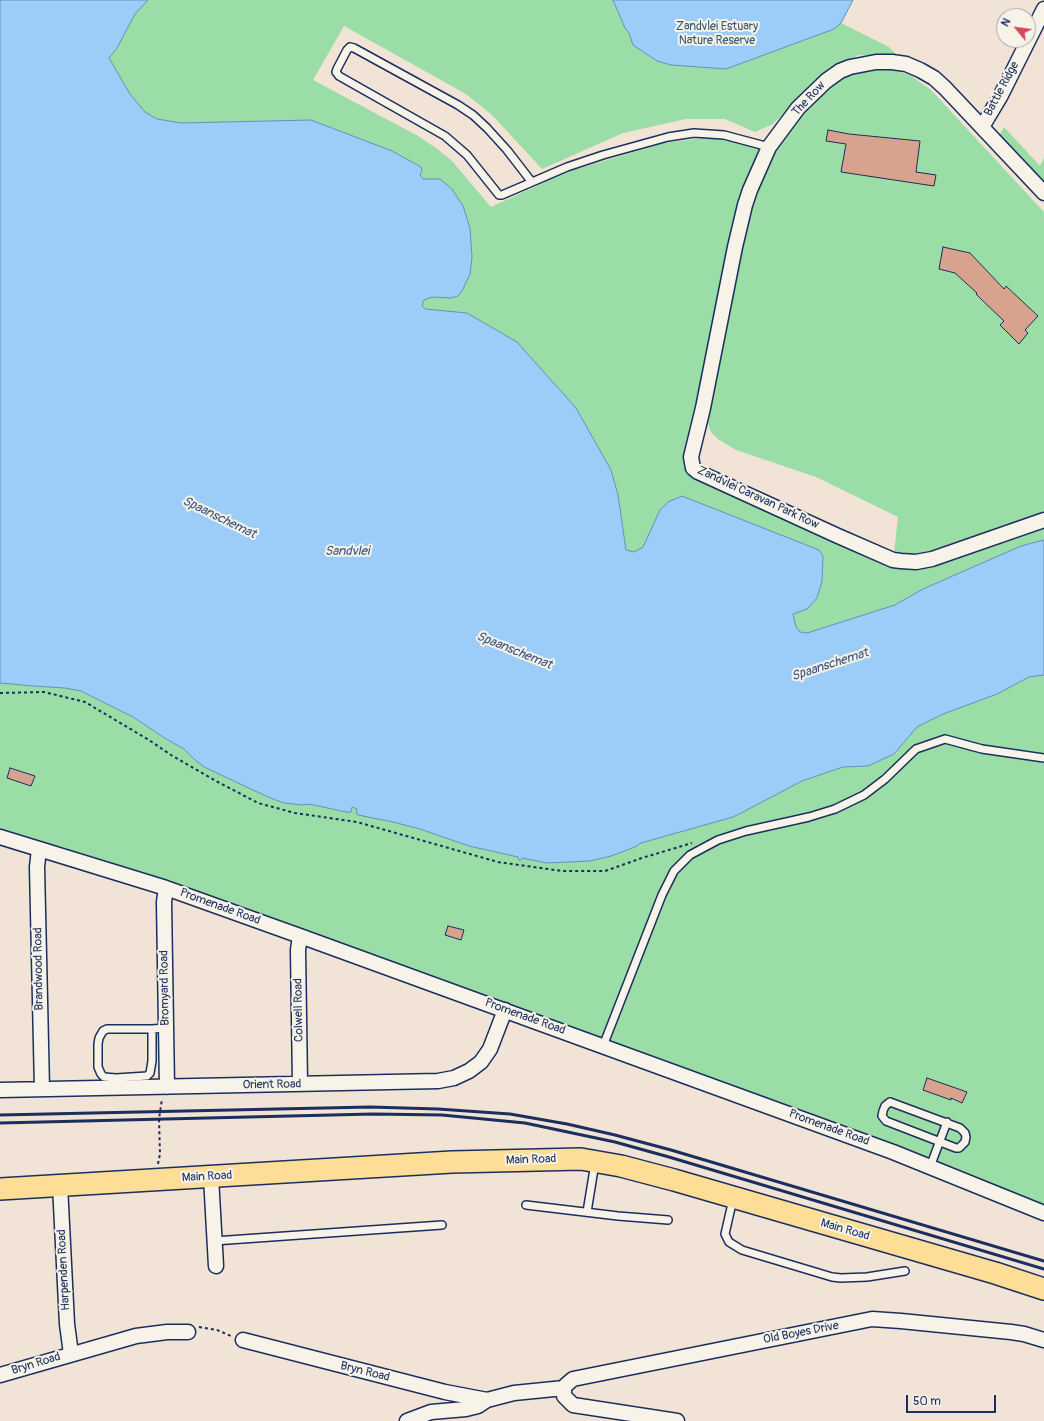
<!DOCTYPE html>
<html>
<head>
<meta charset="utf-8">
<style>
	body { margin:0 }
	#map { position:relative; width:1044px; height:1421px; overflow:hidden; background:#f1e3d6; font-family:Pangolin,sans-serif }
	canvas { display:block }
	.north { position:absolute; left:996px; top:8px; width:40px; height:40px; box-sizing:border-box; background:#f7f3e8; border:1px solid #9fa5b1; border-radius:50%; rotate:299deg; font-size:11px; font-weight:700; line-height:16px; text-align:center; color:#1b2f5e }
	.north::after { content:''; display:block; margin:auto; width:14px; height:18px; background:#d1495b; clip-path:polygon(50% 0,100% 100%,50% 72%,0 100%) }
	.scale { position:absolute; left:906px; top:1395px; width:90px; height:18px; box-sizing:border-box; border:2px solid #1b2f5e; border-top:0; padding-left:5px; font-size:12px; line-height:14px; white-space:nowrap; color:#1b2f5e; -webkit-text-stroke:3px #f7f3e8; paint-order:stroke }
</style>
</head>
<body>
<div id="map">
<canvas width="1044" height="1421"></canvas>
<div class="north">N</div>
<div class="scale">50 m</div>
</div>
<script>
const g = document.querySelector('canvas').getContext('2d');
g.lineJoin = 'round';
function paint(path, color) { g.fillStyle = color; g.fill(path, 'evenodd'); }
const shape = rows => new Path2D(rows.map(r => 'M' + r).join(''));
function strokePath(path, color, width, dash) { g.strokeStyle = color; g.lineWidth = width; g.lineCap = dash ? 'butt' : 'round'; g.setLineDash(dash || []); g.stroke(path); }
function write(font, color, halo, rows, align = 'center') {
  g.font = font + ' Pangolin,sans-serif'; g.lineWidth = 4; g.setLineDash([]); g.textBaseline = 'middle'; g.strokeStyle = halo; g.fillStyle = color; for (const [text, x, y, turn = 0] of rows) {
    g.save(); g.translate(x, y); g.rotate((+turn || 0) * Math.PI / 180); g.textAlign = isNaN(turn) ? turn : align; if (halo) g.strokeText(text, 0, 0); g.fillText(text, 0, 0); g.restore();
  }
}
paint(shape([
	[0,0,853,0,841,23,889,47,899,57,859,55,830,69,802,94,773,124,755,132,725,119,686,119,623,133,542,169,492,115,466,94,344,26,313,80,418,136,436,148,452,161,491,207,545,182,547,178,664,143,718,136,765,150,686,460,913,563,1044,520,1044,1213,811,1122,0,837],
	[881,67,910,75,931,90,1044,212,1044,512,917,555,894,553,898,517,816,477,736,450,718,439,711,432,707,421,713,402,735,282,755,198,776,151,799,113,827,84,854,68],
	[1004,127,1040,166,1044,158,1044,183,999,136]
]), '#9bdda7');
const water = shape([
	[0,0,148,0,135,14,117,48,109,58,130,94,145,112,157,119,181,123,311,120,392,151,421,167,422,171,420,175,423,179,440,179,452,189,463,206,470,228,472,257,470,274,462,291,458,296,451,298,432,297,424,300,422,305,425,309,467,313,517,342,576,408,611,470,618,495,626,550,634,552,643,547,660,510,668,502,682,496,819,550,823,556,822,581,817,598,807,609,793,614,796,627,800,632,807,633,895,605,923,589,1021,546,1044,540,1044,675,1029,677,997,694,943,714,917,727,894,754,868,766,843,767,802,781,743,812,733,817,641,843,635,847,611,856,590,861,547,863,522,858,520,861,519,860,518,857,469,846,420,829,393,822,358,815,356,813,357,809,352,807,351,812,346,812,309,804,303,805,284,803,268,797,204,767,195,760,184,749,166,739,133,717,81,691,65,688,33,686,0,683,0,0],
	[613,0,853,0,841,23,834,29,726,69,671,65,657,61,633,45,629,33,625,28,613,0]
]);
paint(water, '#9ccdf9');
strokePath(water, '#688ebb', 1);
const building = shape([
	[828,130,849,134,920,141,916,172,936,175,934,186,841,172,846,144,826,141,828,130],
	[943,247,970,253,1004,289,1006,286,1038,316,1025,330,1028,333,1019,344,1000,325,1004,321,982,300,976,294,977,293,955,273,939,269,943,247],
	[10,768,35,776,31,786,7,778,10,768],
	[448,926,464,930,461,940,445,935,448,926],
	[927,1078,967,1092,962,1103,951,1098,951,1100,923,1090,927,1078]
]);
paint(building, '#d8a38e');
strokePath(building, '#1b2f5e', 1);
const service = shape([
	[531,181,507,150,487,128,473,115,458,105,354,48,350,47,347,50,337,69,336,72,339,76,445,136,467,155,499,195,502,195,567,167,603,155,668,137,694,133,724,135,769,147],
	[152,1029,152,1061,150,1073,147,1076,116,1078,104,1077,101,1074,98,1067,98,1044,99,1038,103,1031,107,1029,152,1029,166,1028],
	[603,1046,662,895,674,871,690,855,718,840,746,831,809,817,835,809,864,795,885,779,916,749,945,739,982,749,1044,758],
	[890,1102,960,1128,965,1133,966,1137,965,1142,959,1148,956,1148,886,1121,882,1116,883,1111,885,1106,890,1102],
	[930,1167,947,1122],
	[733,1199,725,1234,729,1242,742,1250,832,1277,841,1278,867,1277,905,1271],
	[526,1205,618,1216,668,1220],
	[587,1212,595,1163],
	[214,1241,442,1225]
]);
const minor = shape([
	[982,127,1000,97,1044,9],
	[1044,193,945,88,934,78,920,70,906,64,892,62,876,62,850,67,840,71,826,81,798,108,769,147,750,190,745,205,735,247,703,408,691,457,693,468,698,472,838,536,893,560,901,561,916,562,932,559,1044,520],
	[0,837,166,888,300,936,893,1152,1044,1213],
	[39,849,37,867,42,1089],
	[166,888,164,902,167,1087],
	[300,1084,298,950,300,936],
	[0,1090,438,1081,454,1078,469,1071,481,1062,490,1049,505,1010],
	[211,1177,216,1266],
	[60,1185,67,1324,71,1354],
	[243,1340,445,1392,487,1400],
	[0,1375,136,1336,167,1332,188,1332],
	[407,1421,431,1412,466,1409,478,1406,487,1400,514,1393,564,1388],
	[677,1421,573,1405,564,1396,564,1388,566,1385,573,1379,872,1319,901,1321,1011,1332,1024,1334,1044,1340]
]);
const primary = shape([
	[0,1189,452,1162,581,1159,621,1166,674,1180,995,1273,1044,1289]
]);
strokePath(service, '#1b2f5e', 10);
strokePath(minor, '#1b2f5e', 17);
strokePath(primary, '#1b2f5e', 24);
strokePath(shape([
	[0,693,44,692,85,702,149,740,171,755,216,781,258,803,295,813,357,822,498,862,562,871,605,871,642,858,692,843],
	[158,1164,160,1154,159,1119,162,1099],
	[199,1327,217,1330,231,1336]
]), '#1b2f5e', 2, [3, 3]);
strokePath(service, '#f7f3e8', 7);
strokePath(minor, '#f7f3e8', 14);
strokePath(primary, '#fedd96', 21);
strokePath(shape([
	[0,1115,370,1107,438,1109,510,1114,567,1124,615,1135,671,1150,1044,1261],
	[0,1123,373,1114,442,1115,525,1123,615,1142,669,1157,1044,1269]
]), '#1b2f5e', 3);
write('12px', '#3b5a70', '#f7f3e8', [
	["Zandvlei Estuary",717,27],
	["Nature Reserve",717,41]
]);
write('12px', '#1b2f5e', '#f7f3e8', [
	["Battle Ridge",1002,89,-62],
	["The Row",809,99,-47],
	["Zandvlei Caravan Park Row",758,498,25],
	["Promenade Road",220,907,20],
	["Brandwood Road",39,969,-91],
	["Bromyard Road",165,988,-91],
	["Colwell Road",299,1010,-91],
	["Promenade Road",525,1017,20],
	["Orient Road",272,1085,-1],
	["Promenade Road",829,1128,20],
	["Main Road",531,1160,-2],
	["Main Road",207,1177,-3],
	["Main Road",845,1230,16],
	["Harpenden Road",64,1270,-93],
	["Old Boyes Drive",801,1333,-11],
	["Bryn Road",36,1364,-17],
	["Bryn Road",365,1372,14]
]);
write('italic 13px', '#3b5685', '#f7f3e8', [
	["Spaanschemat",219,518,26],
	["Sandvlei",347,552],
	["Spaanschemat",514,651,22],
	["Spaanschemat",830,665,-18]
]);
</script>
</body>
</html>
